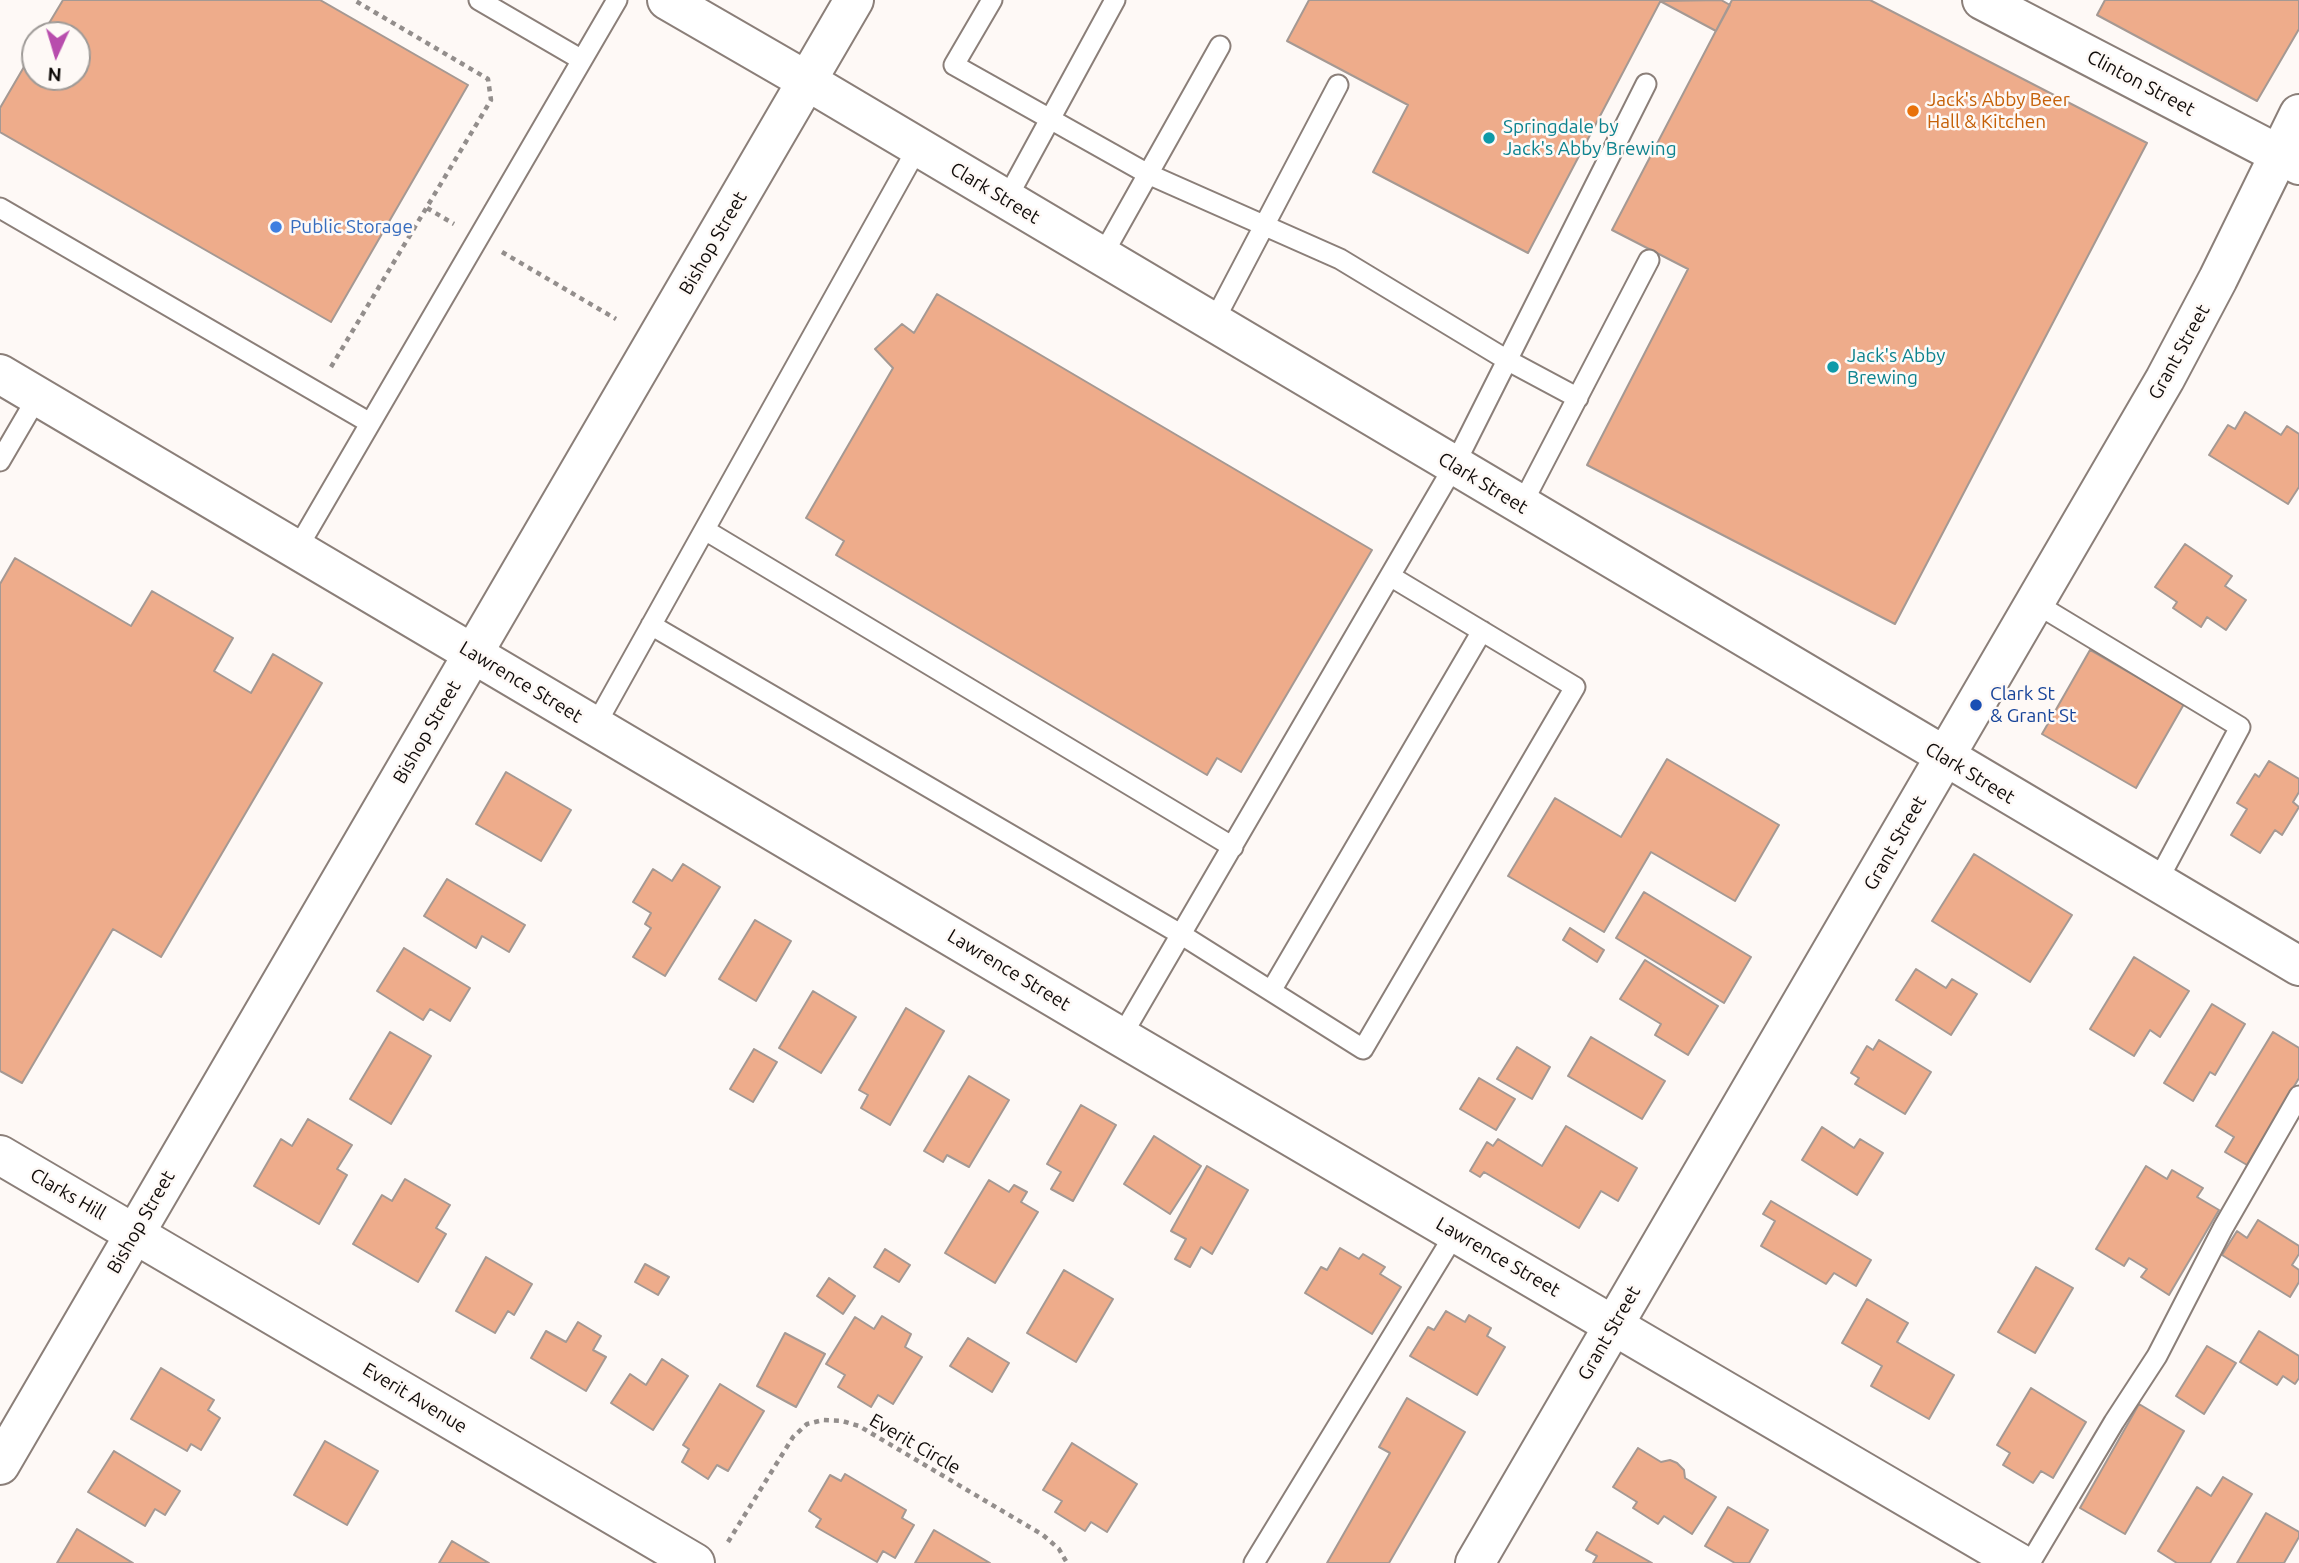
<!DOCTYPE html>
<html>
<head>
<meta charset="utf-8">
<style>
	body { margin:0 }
	#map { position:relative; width:2299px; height:1563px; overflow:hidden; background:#fef9f6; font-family:Ubuntu,sans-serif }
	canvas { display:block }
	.north { position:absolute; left:21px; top:21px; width:70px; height:70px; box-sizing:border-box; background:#fef9f6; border:2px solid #9e9a97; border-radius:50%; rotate:184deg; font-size:19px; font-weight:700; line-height:28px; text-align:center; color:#0f0b09 }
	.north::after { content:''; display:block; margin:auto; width:24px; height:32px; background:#b84dad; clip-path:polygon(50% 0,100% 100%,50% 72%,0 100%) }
</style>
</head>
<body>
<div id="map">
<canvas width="2299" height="1563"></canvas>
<div class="north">N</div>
</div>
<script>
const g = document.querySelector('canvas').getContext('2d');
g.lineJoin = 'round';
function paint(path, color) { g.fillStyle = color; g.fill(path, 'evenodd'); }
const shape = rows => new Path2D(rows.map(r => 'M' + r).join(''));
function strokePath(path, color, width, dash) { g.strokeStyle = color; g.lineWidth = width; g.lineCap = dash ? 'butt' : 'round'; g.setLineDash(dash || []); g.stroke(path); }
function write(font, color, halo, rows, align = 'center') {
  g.font = font + ' Ubuntu,sans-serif'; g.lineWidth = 5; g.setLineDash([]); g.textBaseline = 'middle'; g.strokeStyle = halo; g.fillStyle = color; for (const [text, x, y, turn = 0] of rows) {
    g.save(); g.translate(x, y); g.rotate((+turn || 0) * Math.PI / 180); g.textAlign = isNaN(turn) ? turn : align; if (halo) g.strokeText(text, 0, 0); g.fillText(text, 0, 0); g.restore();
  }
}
const building = shape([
	[63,0,320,0,468,85,331,322,0,132,0,108,35,48,35,77,77,77,77,35,42,35,63,0],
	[1309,0,1661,0,1528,253,1373,172,1408,105,1287,41,1309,0],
	[1721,0,1730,5,1716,31,1660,1,1721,0],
	[1732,0,1870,0,2147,143,1895,624,1587,465,1688,269,1612,230,1732,0],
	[2105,0,2299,0,2299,29,2257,101,2097,15,2105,0],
	[937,294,1372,550,1241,772,1217,758,1207,775,836,555,844,541,806,518,893,368,875,349,902,324,914,333,937,294],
	[2245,412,2281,435,2287,426,2299,434,2299,487,2288,504,2209,455,2228,425,2235,429,2245,412],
	[2185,544,2232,576,2225,586,2246,600,2226,630,2207,617,2201,627,2173,608,2177,602,2155,587,2185,544],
	[15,558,131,626,152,591,233,638,214,671,251,693,273,654,322,683,161,957,113,929,22,1083,0,1071,0,584,15,558],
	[2090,650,2184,704,2136,788,2042,734,2090,650],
	[1667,759,1779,825,1735,901,1651,852,1604,932,1508,876,1555,798,1621,837,1667,759],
	[2269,761,2299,779,2299,792,2293,802,2299,807,2282,835,2275,830,2260,853,2231,835,2247,809,2237,803,2255,774,2259,777,2269,761],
	[506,772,571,810,541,861,476,824,506,772],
	[1974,854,2072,915,2030,982,1932,921,1974,854],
	[683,864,720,887,665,976,633,957,651,928,645,924,651,913,633,902,653,869,672,881,683,864],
	[447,879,525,925,509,952,482,936,476,948,424,916,447,879],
	[1644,892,1751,957,1724,1003,1616,938,1644,892],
	[755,920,791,941,756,1001,719,979,755,920],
	[1570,928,1604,950,1597,962,1563,940,1570,928],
	[404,948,470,988,450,1021,430,1009,423,1020,377,991,404,948],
	[2134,957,2189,991,2160,1037,2150,1030,2134,1056,2090,1029,2134,957],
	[1645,960,1718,1006,1688,1055,1655,1035,1661,1024,1620,999,1645,960],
	[1916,969,1946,988,1952,979,1977,994,1951,1035,1896,1000,1916,969],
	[813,991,856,1017,821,1073,779,1048,813,991],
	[2212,1004,2245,1024,2215,1075,2210,1072,2193,1101,2164,1083,2212,1004],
	[906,1008,944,1031,890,1125,861,1108,868,1095,859,1090,906,1008],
	[390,1032,431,1056,391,1124,350,1099,390,1032],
	[2273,1032,2299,1048,2299,1078,2247,1165,2225,1152,2234,1137,2216,1126,2273,1032],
	[1591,1037,1665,1081,1642,1119,1568,1076,1591,1037],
	[1879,1040,1931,1072,1905,1114,1855,1084,1859,1078,1851,1073,1867,1046,1873,1050,1879,1040],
	[1517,1047,1550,1067,1532,1099,1497,1079,1517,1047],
	[754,1049,777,1062,753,1102,730,1089,754,1049],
	[969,1076,1009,1100,969,1167,947,1155,943,1162,924,1151,969,1076],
	[1479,1078,1515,1099,1496,1130,1460,1109,1479,1078],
	[1081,1105,1116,1125,1073,1201,1051,1189,1061,1172,1047,1164,1081,1105],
	[308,1119,352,1145,337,1169,347,1175,319,1224,254,1186,281,1139,292,1146,308,1119],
	[1566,1126,1637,1168,1618,1201,1601,1191,1579,1228,1484,1172,1480,1177,1470,1171,1487,1142,1493,1146,1498,1139,1542,1166,1566,1126],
	[1822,1127,1854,1148,1860,1139,1883,1153,1857,1195,1802,1160,1822,1127],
	[1154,1136,1201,1166,1170,1214,1124,1184,1154,1136],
	[1207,1166,1248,1190,1212,1254,1201,1247,1190,1267,1175,1259,1186,1239,1171,1231,1207,1166],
	[2146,1166,2167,1179,2172,1170,2203,1188,2197,1197,2219,1210,2169,1295,2141,1277,2147,1269,2129,1258,2124,1266,2096,1249,2146,1166],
	[405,1179,450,1205,436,1228,446,1234,418,1282,353,1244,382,1195,392,1201,405,1179],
	[989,1180,1009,1192,1014,1185,1027,1192,1021,1202,1038,1212,995,1283,945,1253,989,1180],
	[1771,1201,1871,1260,1856,1286,1834,1273,1826,1284,1761,1246,1775,1221,1763,1214,1771,1201],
	[2258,1220,2299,1246,2299,1254,2292,1265,2299,1270,2299,1282,2290,1297,2222,1255,2237,1231,2247,1238,2258,1220],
	[1340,1248,1359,1259,1363,1254,1385,1267,1380,1274,1401,1287,1372,1334,1305,1293,1321,1267,1327,1270,1340,1248],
	[885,1249,910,1265,899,1282,874,1267,885,1249],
	[486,1257,532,1284,514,1315,508,1311,495,1333,456,1311,486,1257],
	[645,1264,669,1277,658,1295,635,1282,645,1264],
	[2036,1267,2073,1288,2035,1353,1998,1332,2036,1267],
	[1064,1270,1113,1299,1076,1362,1027,1333,1064,1270],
	[829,1278,855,1296,843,1314,817,1296,829,1278],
	[1867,1299,1908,1323,1897,1342,1954,1375,1929,1419,1871,1386,1882,1366,1842,1343,1867,1299],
	[1446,1311,1465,1322,1469,1315,1491,1328,1487,1336,1505,1347,1477,1395,1410,1356,1428,1327,1434,1330,1446,1311],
	[882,1316,911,1334,905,1347,922,1357,893,1404,878,1395,871,1407,838,1387,845,1375,826,1364,855,1317,874,1329,882,1316],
	[578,1322,601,1336,593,1350,606,1357,586,1391,531,1358,546,1331,566,1342,578,1322],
	[2259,1331,2299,1356,2299,1378,2295,1384,2283,1376,2277,1385,2240,1362,2259,1331],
	[785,1333,825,1354,796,1407,757,1386,785,1333],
	[968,1338,1009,1363,992,1392,950,1366,968,1338],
	[2207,1346,2236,1363,2204,1414,2176,1396,2207,1346],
	[662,1359,688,1376,653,1430,611,1403,630,1374,646,1385,662,1359],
	[161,1368,214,1400,208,1410,220,1418,201,1450,191,1444,187,1451,131,1419,161,1368],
	[720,1384,764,1411,728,1471,717,1465,708,1479,682,1462,689,1449,683,1445,720,1384],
	[2031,1388,2086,1422,2053,1478,2041,1471,2033,1483,2003,1465,2010,1453,1997,1445,2031,1388],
	[1407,1398,1465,1432,1389,1563,1327,1563,1390,1453,1379,1447,1407,1398],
	[2139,1404,2184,1431,2125,1534,2080,1508,2139,1404],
	[325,1441,378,1471,347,1525,294,1495,325,1441],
	[1072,1443,1137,1484,1107,1532,1091,1522,1085,1531,1055,1512,1062,1501,1043,1490,1072,1443],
	[1638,1448,1661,1462,1670,1460,1677,1463,1684,1470,1685,1478,1716,1497,1692,1534,1664,1516,1658,1524,1633,1508,1637,1502,1613,1487,1638,1448],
	[114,1451,180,1491,165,1515,155,1509,145,1526,88,1492,114,1451],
	[845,1474,906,1510,902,1518,914,1525,895,1558,883,1551,877,1562,816,1527,821,1519,809,1511,830,1475,841,1481,845,1474],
	[2223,1477,2252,1494,2210,1563,2177,1563,2158,1551,2197,1487,2211,1496,2223,1477],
	[1728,1507,1768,1530,1749,1563,1735,1563,1705,1546,1728,1507],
	[2266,1513,2299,1532,2299,1537,2284,1563,2237,1563,2266,1513],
	[77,1529,133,1563,57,1563,77,1529],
	[934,1530,990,1563,915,1563,934,1530],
	[1597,1532,1652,1563,1593,1563,1597,1556,1586,1550,1597,1532],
	[452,1541,489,1563,439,1563,452,1541]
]);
paint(building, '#eeac8b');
strokePath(building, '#a59993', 2);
const lane = shape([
	[479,0,582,60],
	[992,0,954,65,1148,174,1340,259,1507,360,1578,398],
	[1006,200,1115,0],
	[0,208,370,423],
	[1102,256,1220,46],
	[1213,323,1338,85],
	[0,461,38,396],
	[1521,506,1649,260],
	[705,530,1233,847],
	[297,549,617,0],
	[2035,603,2240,727,2157,882],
	[651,625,1182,935,1363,1049,1575,687,1390,576],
	[595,726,918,147],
	[1271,991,1482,631],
	[1121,1037,1454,466,1646,84],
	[1254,1563,1456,1232],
	[2030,1563,2114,1422,2157,1356,2223,1228,2299,1096]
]);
const street = shape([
	[667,0,807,81],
	[1982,0,2299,165],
	[0,374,1121,1037,2019,1563],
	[0,1155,695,1563]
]);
const secondary = shape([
	[807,81,2299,966],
	[0,1465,854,0],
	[1475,1563,2165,379,2218,279,2299,114]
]);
strokePath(lane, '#8b7f79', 23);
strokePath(street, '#8b7f79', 42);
strokePath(secondary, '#8b7f79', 42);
strokePath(shape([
	[427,208,454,224],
	[502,252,616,319],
	[331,367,491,100,488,79,354,0],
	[728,1542,793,1437,807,1424,823,1420,842,1421,859,1426,1043,1535,1059,1549,1067,1563]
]), '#938e8c', 4.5, [5, 5]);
strokePath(lane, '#fff', 19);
strokePath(street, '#fff', 38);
strokePath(secondary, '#fff', 38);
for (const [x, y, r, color] of [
	[1913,111,7,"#e8710a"],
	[1489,138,7,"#0f9aa8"],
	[276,227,7,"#3f7fe0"],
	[1833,367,7,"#0f9aa8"],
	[1976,705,7,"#1a4fb4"]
]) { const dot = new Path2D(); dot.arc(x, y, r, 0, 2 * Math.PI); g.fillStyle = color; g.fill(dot); strokePath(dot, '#fef9f6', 2.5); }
write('19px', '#0f0b09', '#fef9f6', [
	["Clinton Street",2141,83,28],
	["Clark Street",995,193,31],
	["Bishop Street",713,243,-60],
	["Grant Street",2179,352,-61],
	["Clark Street",1483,483,31],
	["Lawrence Street",521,682,31],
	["Bishop Street",427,732,-60],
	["Clark Street",1970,773,31],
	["Grant Street",1895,843,-60],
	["Lawrence Street",1009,970,31],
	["Clarks Hill",68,1194,30],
	["Bishop Street",141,1222,-60],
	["Lawrence Street",1498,1257,30],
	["Grant Street",1609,1333,-60],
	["Everit Avenue",415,1398,31],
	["Everit Circle",915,1444,30]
]);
write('19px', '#c56008', '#fef9f6', [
	["Jack's Abby Beer",1927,100],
	["Hall & Kitchen",1927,122]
], 'left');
write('19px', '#0d838f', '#fef9f6', [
	["Springdale by",1503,127],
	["Jack's Abby Brewing",1503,149],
	["Jack's Abby",1847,356],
	["Brewing",1847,378]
], 'left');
write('19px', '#366cbe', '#fef9f6', [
	["Public Storage",290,227]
], 'left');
write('19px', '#164399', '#fef9f6', [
	["Clark St",1990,694],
	["& Grant St",1990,716]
], 'left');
</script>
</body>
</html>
